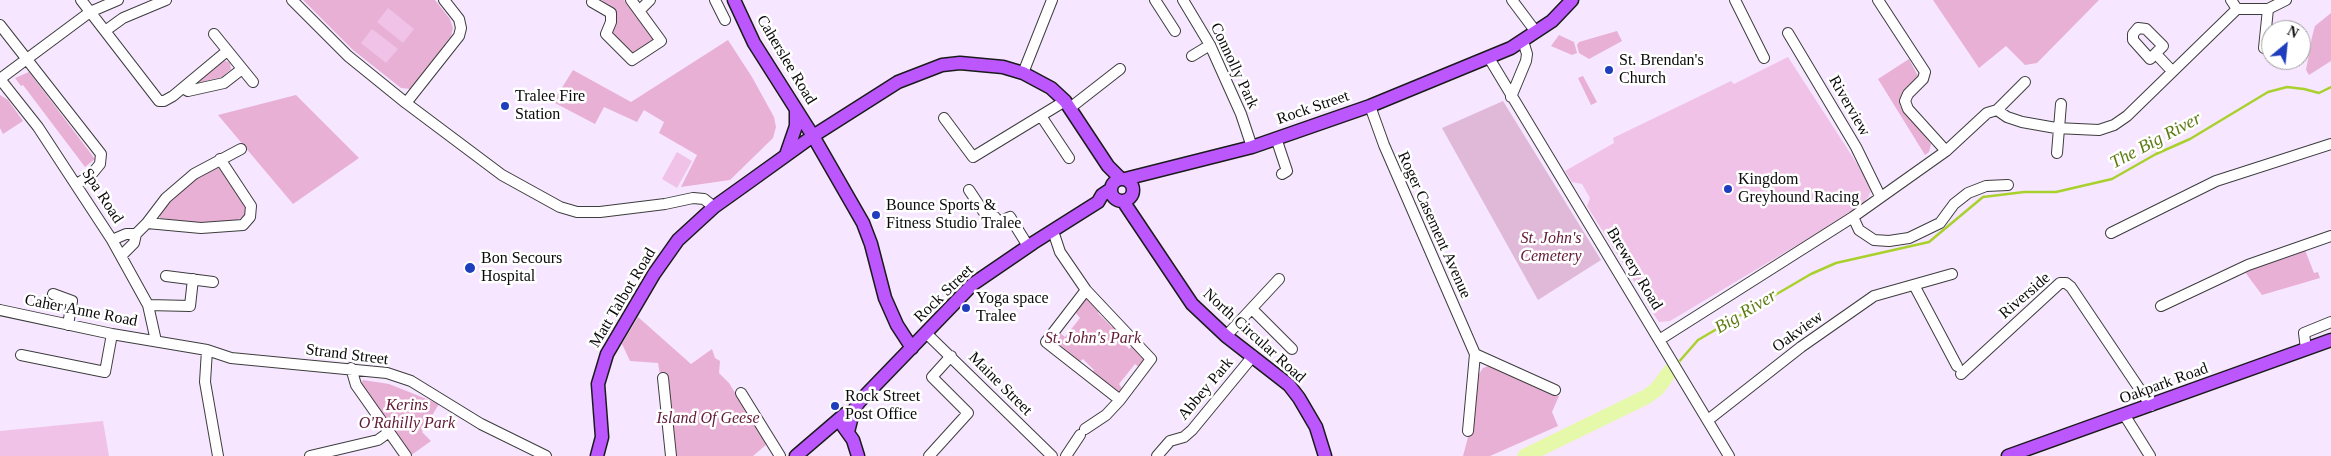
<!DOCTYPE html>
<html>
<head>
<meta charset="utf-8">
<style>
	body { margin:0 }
	#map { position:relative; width:2331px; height:456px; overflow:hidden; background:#f6e6ff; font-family:"Times New Roman",serif }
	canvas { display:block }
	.north { position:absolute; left:2261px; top:20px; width:50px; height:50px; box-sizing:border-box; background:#fff; border:1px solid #9d9d9d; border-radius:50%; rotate:28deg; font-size:14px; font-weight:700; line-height:20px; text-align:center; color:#0a0a0a }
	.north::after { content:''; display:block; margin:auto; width:18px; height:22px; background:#1e3ebd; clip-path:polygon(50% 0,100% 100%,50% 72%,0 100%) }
</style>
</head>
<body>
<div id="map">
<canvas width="2331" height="456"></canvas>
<div class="north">N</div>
</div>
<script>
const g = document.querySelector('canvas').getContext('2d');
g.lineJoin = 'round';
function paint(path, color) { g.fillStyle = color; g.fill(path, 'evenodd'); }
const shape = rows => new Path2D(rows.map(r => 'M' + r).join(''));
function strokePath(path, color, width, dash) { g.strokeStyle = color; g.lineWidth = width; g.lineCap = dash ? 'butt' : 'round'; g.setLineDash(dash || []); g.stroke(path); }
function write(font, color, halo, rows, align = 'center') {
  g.font = font + ' "Times New Roman",serif'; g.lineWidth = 5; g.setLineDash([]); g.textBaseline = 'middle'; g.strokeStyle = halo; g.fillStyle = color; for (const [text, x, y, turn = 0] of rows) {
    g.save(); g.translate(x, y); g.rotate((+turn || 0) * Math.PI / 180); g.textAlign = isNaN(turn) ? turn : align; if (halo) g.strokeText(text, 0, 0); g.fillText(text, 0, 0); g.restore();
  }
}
paint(shape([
	[303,0,435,0,450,19,453,28,451,36,411,89,401,88,353,50],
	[602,0,624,0,653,38,651,44,631,54,611,38],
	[1933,0,2099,0,2037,63,2025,65,2006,46,1979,68],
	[2331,13,2331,61,2309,75,2306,70,2312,37,2315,26],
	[1617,31,1622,41,1589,59,1579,53,1577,45,1579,42],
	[1559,35,1574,42,1577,53,1572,55,1551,46],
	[728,40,752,77,774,117,776,127,773,138,730,180,681,187,697,155,659,133,664,122,644,110,637,122,604,107,595,124,553,102,573,70,631,102],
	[1909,59,1918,76,1905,89,1900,106,1931,144,1929,152,1925,155,1878,79],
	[224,60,230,63,231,69,222,77,193,84],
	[29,72,95,159,85,167,23,85,21,86,15,78],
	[1583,76,1597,102,1591,105,1578,78],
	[0,95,8,100,23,121,3,134,0,128],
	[296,95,359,158,293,204,218,115],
	[216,166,221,168,245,203,246,210,244,216,237,220,204,224,160,218,160,213,190,182],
	[2305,250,2314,273,2318,272,2320,278,2262,295,2245,272,2259,265],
	[1088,295,1101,309,1098,313,1112,327,1116,323,1125,333,1120,338,1129,349,1135,344,1146,358,1139,367,1135,364,1119,384,1123,390,1118,395,1092,373,1094,370,1083,359,1079,362,1054,339,1060,333,1065,337,1080,318,1075,312],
	[638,317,691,364,712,349,715,358,720,361,719,373,729,383,767,444,753,456,674,456,658,363,630,361,622,344],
	[1491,365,1559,396,1552,412,1558,426,1490,456,1463,456,1470,430,1475,380,1483,368],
	[363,380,389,384,439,404,422,432,431,441,410,456,360,385]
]), '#e9b0d6');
paint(shape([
	[1503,101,1601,260,1538,300,1442,128]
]), '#e0b9d9');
paint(shape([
	[388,8,414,29,403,43,377,22],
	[372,29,398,49,386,63,361,43],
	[1788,57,1872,187,1869,196,1863,203,1814,235,1670,321,1659,322,1646,303,1650,296,1644,285,1635,283,1587,206,1590,198,1582,184,1572,182,1565,171,1614,143,1613,138,1731,81,1734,84],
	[677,152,692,161,677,188,662,179],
	[103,421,109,456,0,456,0,431]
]), '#f0c2e7');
strokePath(shape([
	[1677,364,1698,340,1811,274,1836,263,1929,242,1983,197,2024,192,2056,192,2112,179,2156,154,2190,139,2268,92,2287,87,2304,89,2319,93,2331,87]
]), '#a9d12e', 2.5);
strokePath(shape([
	[1525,456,1646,397,1657,389,1674,366]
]), '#e6f8a9', 15);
const minor = shape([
	[81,0,159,101,164,101,173,96,227,51],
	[292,0,348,56,406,103,502,175,560,207,577,212,600,212,665,204,693,198,704,199,714,207],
	[593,0,592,2,611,13,611,22,606,34,632,60,661,41,631,0],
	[715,0,725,20],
	[1155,0,1175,31],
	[1183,0,1210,45,1241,114,1252,147],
	[1512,0,1536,32],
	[1735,0,1764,58],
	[1878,0,1925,72,1923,79,1908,94,1905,101,1908,109,1946,151],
	[2231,0,2237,9],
	[639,11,650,0],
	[0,25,101,154,100,164,91,175,77,184],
	[2138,28,2146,29,2163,46,2150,59,2133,40,2133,34,2138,28],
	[105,31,123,18,166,0],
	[1788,33,1856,147,1880,196],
	[214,34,253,82],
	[2264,48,2268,9],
	[2156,54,2172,71],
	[1192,56,1210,45],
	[1489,58,1729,456],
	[1023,73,1052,0],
	[0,79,38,127,112,240,148,305,156,341],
	[0,79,90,12,118,0],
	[183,88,188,91,224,83,242,69],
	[1511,97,1526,61,1527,54,1523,41],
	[406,103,459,36,461,28,459,19,444,0],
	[1370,106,1384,145,1475,354,1555,390],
	[1070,108,1120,69],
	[1997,110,2025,82],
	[1041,116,1069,158],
	[944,118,973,157,1065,101],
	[1276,138,1287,171,1282,174],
	[2057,153,2061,104],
	[969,190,987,217,995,217,998,222,1010,217,1028,246],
	[1853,217,1859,230,1874,240,1889,241,1909,238,1940,223,1954,204,1968,193,1986,186,2008,185],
	[147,223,166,198,194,174,241,149],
	[1053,231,1060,252,1086,290,1151,359,1120,400,1046,342,1086,290],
	[2111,233,2216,181,2331,144],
	[112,240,126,234,136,234],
	[121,256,134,243,136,234,147,223,201,228,243,225,250,217,251,206,220,159],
	[166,276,213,282],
	[1914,285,1957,366],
	[53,294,72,301,68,325],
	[148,305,190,306,193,279],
	[2161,306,2248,265,2331,236],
	[1252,309,1292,349],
	[0,310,112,334,207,350,231,358,387,373,411,381,481,424,546,456],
	[926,333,1052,456],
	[1226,336,1279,279],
	[1659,340,1853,217,1946,151,1987,113,1997,110,2007,117,2022,122,2056,128,2099,130,2114,125,2127,116,2237,9,2268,9,2286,0],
	[2306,349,2304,333,2331,322],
	[207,350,205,382,218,456],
	[21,355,105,372,112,334],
	[351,368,356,385,406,456],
	[1961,374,2060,283,2066,283,2071,287,2151,406],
	[663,378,671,456],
	[741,393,780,456],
	[2125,416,2150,456],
	[1708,420,1801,347,1874,296,1952,274],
	[1085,429,1106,415,1120,400],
	[1468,431,1475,354],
	[310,456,378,440,389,432],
	[929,456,968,413,932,377,951,356],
	[1066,456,1080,435],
	[1157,456,1170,441,1184,437,1192,430,1253,356]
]);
const major = shape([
	[734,0,754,43,813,136,863,223,871,244,885,298,897,325,912,348],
	[786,155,796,126,796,109],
	[1125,179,1252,147,1370,106,1511,48,1552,21,1572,0],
	'1111 190a11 11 0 1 1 22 0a11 11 0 1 1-22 0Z',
	[1123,201,1192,304,1226,336,1289,385,1299,398,1316,427,1325,456],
	[843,426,853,440,858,456],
	[848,432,853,412,859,402,973,284,1033,243,1098,202,1102,195,1111,189],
	[597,456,602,437,598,384,607,354,654,274,678,240,714,207,749,182,813,136,898,82,942,65,960,63,1003,67,1023,73,1051,88,1065,101,1108,166,1121,179],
	[796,456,845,414,853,412],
	[2008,456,2331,340]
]);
strokePath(minor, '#3d3d3d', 12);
strokePath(major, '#1b1b1b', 15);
strokePath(minor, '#fff', 10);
strokePath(major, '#bc57fe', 12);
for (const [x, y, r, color] of [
	[1609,70,5,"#1e3ebd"],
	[505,106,5,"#1e3ebd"],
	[1728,189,5,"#1e3ebd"],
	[876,215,5,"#1e3ebd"],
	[470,268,6,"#1e3ebd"],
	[966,308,5,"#1e3ebd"],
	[835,406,5,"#1e3ebd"]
]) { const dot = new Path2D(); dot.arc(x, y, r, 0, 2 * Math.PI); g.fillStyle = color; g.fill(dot); strokePath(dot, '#fff', 2); }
write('16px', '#0a0a0a', '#fff', [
	["Caherslee Road",786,60,59],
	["Connolly Park",1234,66,65],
	["Riverview",1849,106,60],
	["Rock Street",1313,108,-19],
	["Spa Road",102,196,57],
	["Roger Casement Avenue",1434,225,66],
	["Brewery Road",1634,269,59],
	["Rock Street",944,294,-44],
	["Riverside",2025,296,-41],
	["Matt Talbot Road",623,298,-59],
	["Caher Anne Road",81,311,11],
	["Oakview",1798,332,-36],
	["North Circular Road",1254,336,42],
	["Strand Street",347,355,7],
	["Maine Street",1000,384,45],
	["Oakpark Road",2164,384,-20],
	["Abbey Park",1206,389,-50]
]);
write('16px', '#0a0a0a', '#fff', [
	["St. Brendan's",1619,61],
	["Church",1619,79],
	["Tralee Fire",515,97],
	["Station",515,115],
	["Kingdom",1738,180],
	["Greyhound Racing",1738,198],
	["Bounce Sports &",886,206],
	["Fitness Studio Tralee",886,224],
	["Bon Secours",481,259],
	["Hospital",481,277],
	["Yoga space",976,299],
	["Tralee",976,317],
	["Rock Street",845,397],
	["Post Office",845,415]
], 'left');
write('italic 16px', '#621933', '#fff', [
	["St. John's",1551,239],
	["Cemetery",1551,257],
	["St. John's Park",1093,339],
	["Kerins",407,406],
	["O'Rahilly Park",407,424],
	["Island Of Geese",708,419]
]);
write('italic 18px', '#5c7b11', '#fff', [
	["The Big River",2156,141,-28],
	["Big River",1746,312,-31]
]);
</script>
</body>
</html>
